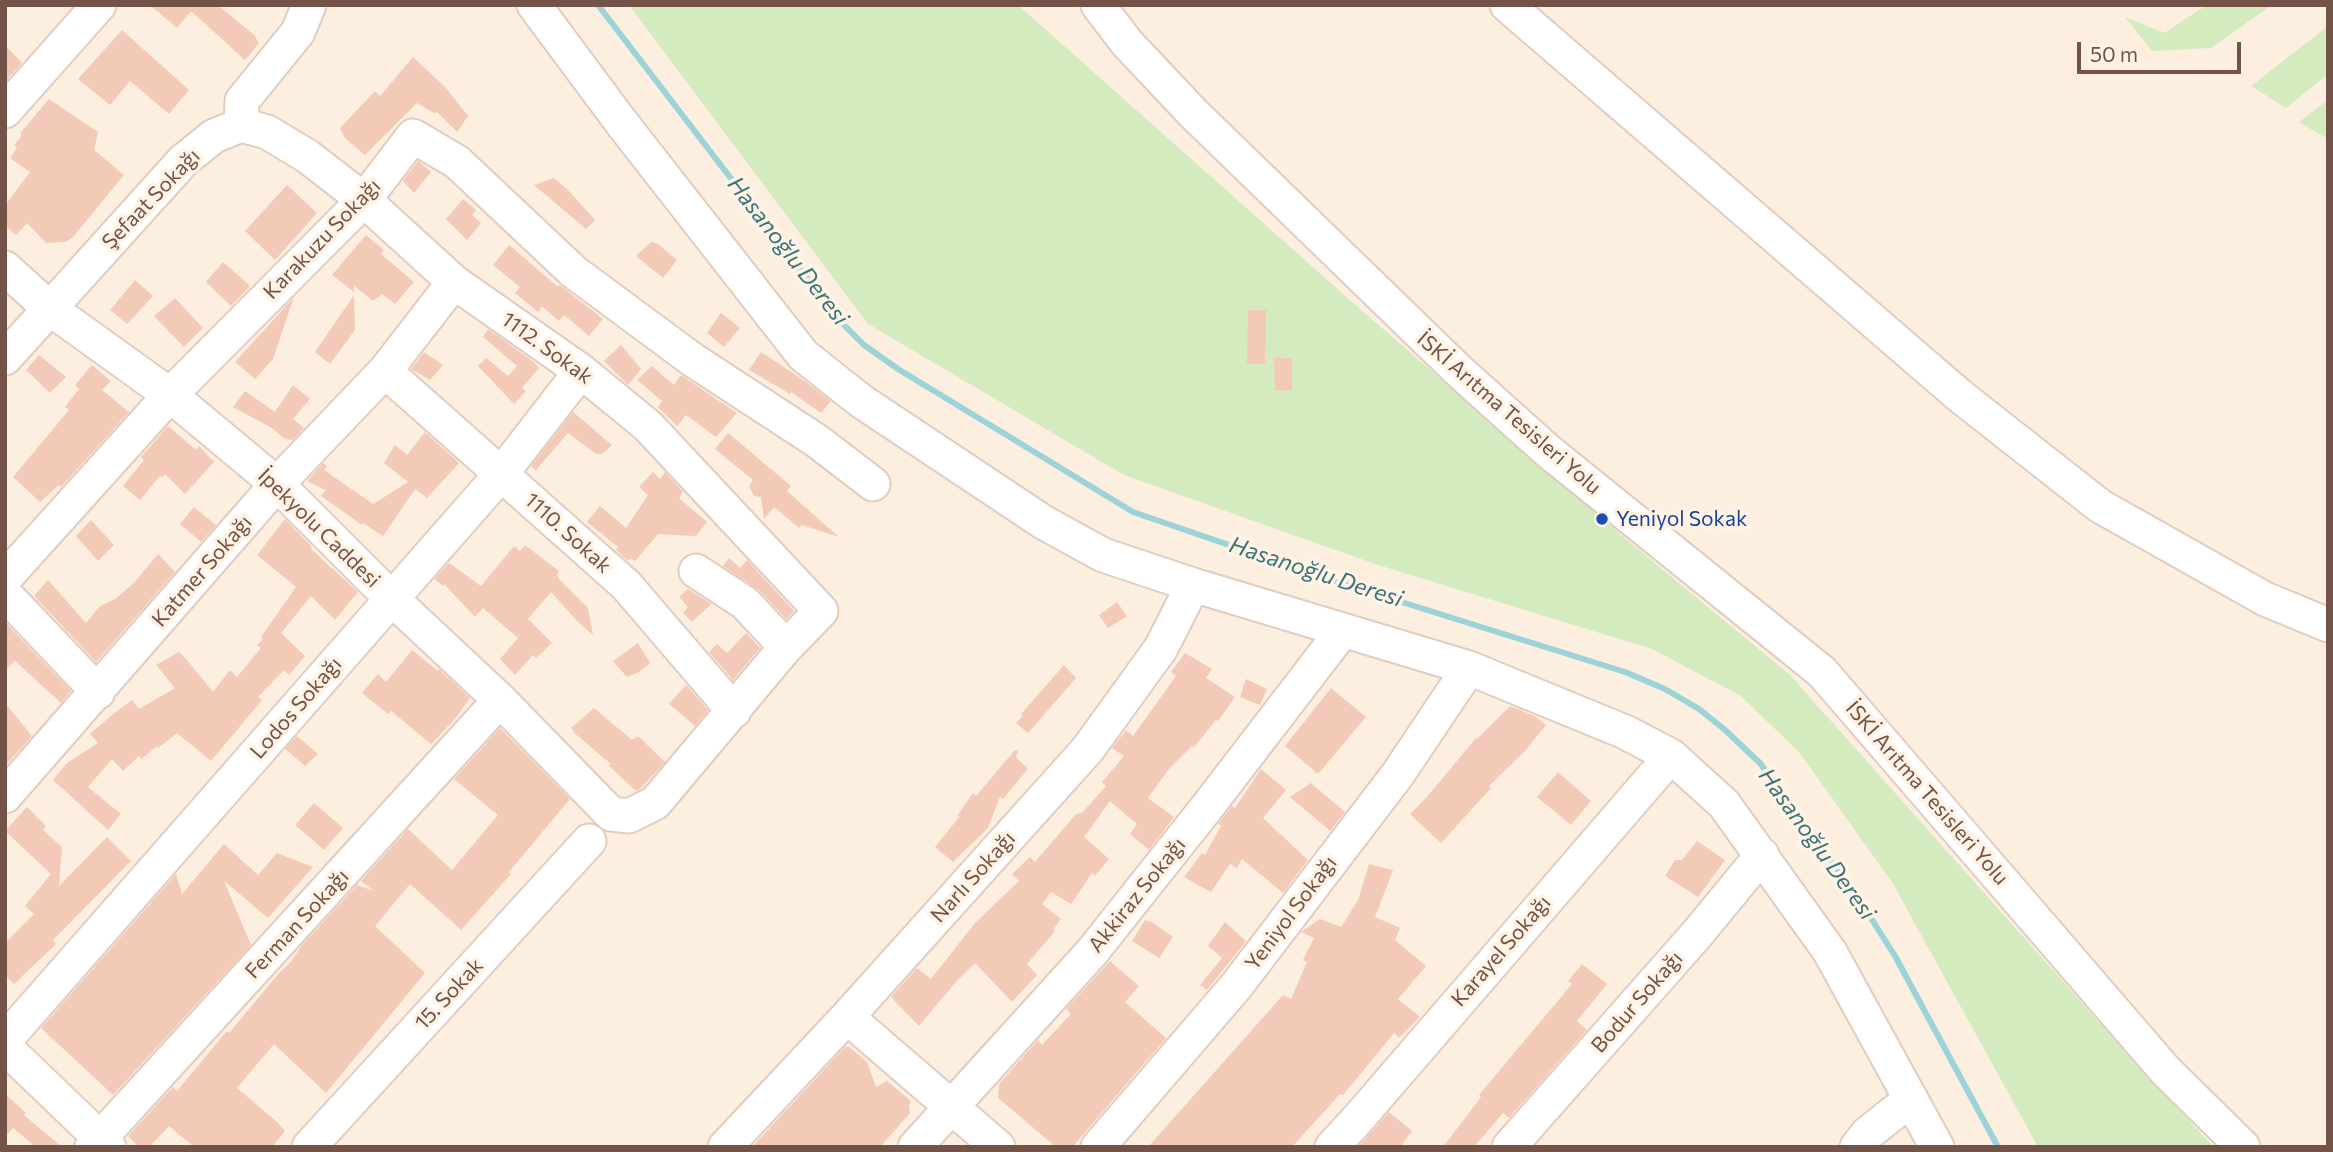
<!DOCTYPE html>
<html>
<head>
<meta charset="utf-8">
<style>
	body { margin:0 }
	#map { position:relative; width:2333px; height:1152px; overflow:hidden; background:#fcefe0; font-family:Commissioner,sans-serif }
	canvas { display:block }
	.frame { position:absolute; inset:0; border:7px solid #735347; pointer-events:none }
	.scale { position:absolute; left:2077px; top:42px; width:164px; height:32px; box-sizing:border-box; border:4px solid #735347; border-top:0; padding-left:9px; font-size:21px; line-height:24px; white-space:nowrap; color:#735347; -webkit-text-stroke:5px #fff3e6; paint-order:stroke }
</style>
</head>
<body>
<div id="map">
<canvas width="2333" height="1152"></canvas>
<div class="frame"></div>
<div class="scale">50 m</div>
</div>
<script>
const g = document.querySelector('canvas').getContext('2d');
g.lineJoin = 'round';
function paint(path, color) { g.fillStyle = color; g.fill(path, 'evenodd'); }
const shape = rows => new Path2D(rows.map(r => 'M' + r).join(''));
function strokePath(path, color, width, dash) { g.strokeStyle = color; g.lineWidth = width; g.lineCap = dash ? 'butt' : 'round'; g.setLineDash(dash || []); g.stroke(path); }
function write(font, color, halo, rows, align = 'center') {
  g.font = font + ' Commissioner,sans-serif'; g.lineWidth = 7; g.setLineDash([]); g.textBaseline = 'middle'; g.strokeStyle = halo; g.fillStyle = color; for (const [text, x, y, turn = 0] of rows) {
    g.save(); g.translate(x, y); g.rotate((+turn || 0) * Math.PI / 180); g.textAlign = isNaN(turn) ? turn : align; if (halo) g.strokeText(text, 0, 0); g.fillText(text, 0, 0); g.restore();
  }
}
paint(shape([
	[629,5,1018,5,1360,309,1615,530,1790,675,2156,1086,2214,1147,2038,1147,1892,882,1800,753,1741,696,1652,649,1375,564,1124,475,868,324],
	[2207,5,2272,5,2211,48,2152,51,2125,17,2164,33],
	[2328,26,2328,74,2286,108,2251,86],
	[2328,100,2328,139,2299,122]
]), '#d4eabf');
strokePath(shape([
	[598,5,841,322,864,345,898,369,1133,512,1328,579,1625,672,1665,689,1699,709,1724,729,1760,763,1862,904,1895,956,1998,1147]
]), '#9bd3d8', 6);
paint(shape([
	[150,5,218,5,254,35,259,43,245,60,191,11,177,28],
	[122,30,189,90,169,114,130,81,110,105,78,79],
	[5,45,22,63,5,82],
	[413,57,445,87,468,116,457,132,437,112,434,113,417,103,365,155,345,138,340,128,375,91,380,96],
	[49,99,98,132,94,150,124,175,74,236,66,242,46,243,27,223,16,235,5,226,5,205,30,172,10,158,17,148,14,145,21,137,21,132],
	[418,161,431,172,414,193,403,181],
	[554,178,569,191,595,220,586,229,534,185],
	[287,185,317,213,275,260,245,231],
	[463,199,476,210,472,215,481,223,467,240,446,219],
	[366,235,384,250,381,254,414,282,395,304,382,294,373,301,354,286,354,292,332,275],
	[651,242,658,244,677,260,663,278,636,256],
	[509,245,558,287,560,285,603,319,589,336,564,315,559,321,542,306,538,312,515,293,520,287,493,265],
	[223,262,250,286,231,306,206,282],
	[135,280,153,296,127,324,110,310],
	[354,295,355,330,330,364,315,352],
	[294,297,273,359,255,379,235,362],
	[175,298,203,328,184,347,154,316],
	[1248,310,1266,310,1265,364,1247,364],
	[721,313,740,328,724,347,707,333],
	[488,329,534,362,539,368,522,388,526,391,514,404,478,366,486,358,508,376,517,366,483,337],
	[621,345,641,369,628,385,604,361],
	[424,352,443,365,430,380,411,369],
	[761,352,802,379,831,401,821,413,791,392,790,394,749,370],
	[39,355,66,377,50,393,26,370],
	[1274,358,1292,358,1292,390,1275,391],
	[92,365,111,381,102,390,129,412,61,487,59,485,40,502,13,477,69,410,65,407,79,389,75,385],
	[652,366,674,385,681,375,737,413,716,437,686,415,677,426,658,407,662,401,637,380],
	[293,385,310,399,293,419,304,428,293,440,285,439,272,428,233,407,245,391,275,412],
	[573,412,612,445,602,454,596,454,568,433,536,470,531,466],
	[168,426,196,450,199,446,214,462,185,494,165,474,162,478,160,476,140,500,123,486,144,460,141,457],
	[425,432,459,463,427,498,415,489,383,536,363,523,362,525,321,496,326,490,307,481,323,463,327,466,324,470,373,504,408,482,384,463,395,445,407,455],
	[728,433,791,486,787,491,839,537,802,525,799,528,774,507,764,519,761,497,754,496,749,486,753,480,715,449],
	[653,472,660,479,665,472,683,492,679,498,707,522,696,536,658,534,635,561,631,559,627,560,616,550,618,547,587,522,600,506,626,528,648,495,639,487],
	[194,507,216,525,201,542,180,524],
	[285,519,312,547,311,549,358,592,335,620,311,596,281,633,305,656,289,675,284,670,258,697,262,700,211,761,177,733,158,748,156,747,142,759,139,756,123,771,112,759,88,787,121,814,108,830,53,780,67,763,98,743,90,734,113,714,132,700,139,709,175,688,156,665,179,652,187,660,213,692,230,670,237,677,261,648,257,645,263,639,261,637,296,587,257,555],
	[91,520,114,545,98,561,76,536],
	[525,545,559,571,557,575,559,579,588,608,593,635,578,622,551,592,528,619,552,643,536,658,533,655,515,675,500,659,518,638,483,608,475,617,444,584,443,586,434,579,449,563,481,586,514,546,520,551],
	[158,554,175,572,96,662,34,596,48,580,86,623,100,606,115,599,134,583],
	[729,558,740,568,747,560,794,611,786,619,759,590,723,566],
	[688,589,711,604,692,622,683,613,688,607,679,597],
	[1117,602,1127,616,1108,628,1099,615],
	[5,622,71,691,61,703,15,661,5,670],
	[746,633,760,648,733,680,709,652,717,644,727,653],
	[638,643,650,663,639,672,627,677,613,661],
	[412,650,438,671,439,669,470,698,454,720,431,744,391,711,388,714,362,693,378,674,386,682],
	[1185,653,1212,669,1206,678,1235,697,1218,721,1216,720,1194,747,1192,746,1168,770,1148,798,1174,817,1149,850,1130,834,1137,824,1110,801,1084,837,1109,859,1095,876,1092,873,1071,904,1051,892,1042,904,1061,919,1053,930,1055,931,1027,964,1037,975,1012,1002,975,963,955,983,919,1026,891,997,917,968,931,979,975,923,1019,881,1012,874,1030,857,1035,862,1076,814,1082,813,1106,786,1102,782,1124,756,1112,748,1126,730,1133,736,1176,676,1171,672],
	[1064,665,1076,678,1028,733,1016,723,1023,716,1021,714],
	[1246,679,1267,689,1260,705,1240,697],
	[686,685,708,710,695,726,669,704],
	[1331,688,1366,717,1318,774,1285,746],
	[5,703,32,736,5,766],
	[1510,706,1535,716,1546,725,1524,752,1489,786,1491,788,1441,843,1410,814,1426,798,1476,738,1477,739],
	[594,708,632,740,638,736,665,762,641,788,636,791,609,766,611,764,573,732,574,731,571,728],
	[500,728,570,799,509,872,511,874,461,930,410,884,375,926,425,973,326,1093,274,1044,237,1088,277,1122,285,1131,272,1147,194,1147,169,1126,149,1147,139,1147,128,1136,173,1087,177,1091,227,1031,229,1033,279,973,291,962,302,945,357,885,374,891,361,881,408,829,452,870,498,815,454,779],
	[297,736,318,754,305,766,285,749],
	[1015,750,1018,751,1016,757,1028,769,1003,799,1000,797,988,828,953,862,935,847,959,817,957,816,973,793,976,796],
	[1261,769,1286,790,1263,818,1308,860,1283,893,1242,859,1237,868,1230,864,1211,892,1184,877,1202,853,1205,855,1221,826,1218,824,1232,806,1235,808],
	[1558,772,1591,801,1571,825,1537,797],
	[1311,783,1345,812,1330,831,1290,797],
	[314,803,343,828,324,850,295,825],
	[27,807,46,826,43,830,62,847,59,886,107,837,131,861,53,940,56,944,14,984,5,975,5,943,34,914,25,906,51,874,5,831],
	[1697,841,1725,860,1698,897,1665,876,1675,860,1682,860],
	[224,844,258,875,277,853,313,867,268,918,224,881,251,945,113,1095,41,1028,176,874,182,894],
	[1369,864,1393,870,1375,917,1400,928,1395,940,1426,966,1398,999,1420,1017,1399,1038,1394,1033,1343,1095,1340,1094,1292,1147,1148,1147,1283,995,1291,999,1307,962,1303,960,1314,938,1301,932,1320,919,1341,927,1358,900],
	[1145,920,1152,922,1173,937,1159,958,1132,941],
	[1225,922,1246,941,1207,990,1200,985,1222,958,1208,946],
	[1110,961,1139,986,1125,1002,1166,1038,1075,1144,1071,1147,1056,1147,998,1098,999,1084,1038,1040,1042,1045,1071,1014,1066,1009],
	[1582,964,1607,984,1577,1021,1587,1030,1509,1118,1503,1113,1474,1147,1443,1147,1481,1097,1479,1095,1572,984,1568,981],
	[845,1047,849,1047,867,1062,876,1087,887,1081,911,1101,909,1105,910,1113,880,1147,752,1147],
	[5,1094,26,1113,24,1115,62,1147,36,1147,13,1128,5,1137],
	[1389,1112,1412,1131,1400,1147,1358,1147]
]), '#f2cab7');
const minor = shape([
	[534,5,621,122,803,355,861,401,1043,522,1103,555,1193,585,1469,668,1625,732,1671,756,1724,804,1830,952,1937,1147],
	[1098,5,1127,43,1194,114,1459,371,1548,451,1822,672,2165,1070,2243,1147],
	[1507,5,1960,396,2100,506,2265,599,2328,625],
	[5,111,99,5],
	[241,125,242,101,298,32,309,5],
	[5,268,49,308,170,395,277,484,391,598,500,700,611,814,629,816,655,803,786,647,821,611,648,426,581,371,454,282,364,200,307,156,267,132,241,125],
	[5,358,183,161,214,136,241,125],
	[385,371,626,585,734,711],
	[696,571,745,603,786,647],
	[5,578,170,395,364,200,413,136,457,162,574,272,693,360,817,441,873,484],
	[5,594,98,692],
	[5,796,277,484,385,371,454,282],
	[847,1017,998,1147],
	[5,1040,502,473,581,371],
	[5,1047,109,1147],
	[92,1147,500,700],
	[309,1147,589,841],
	[725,1147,847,1017,1088,749,1161,648,1193,585],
	[915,1147,1092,952,1208,806,1343,630],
	[1098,1147,1237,985,1398,774,1469,668],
	[1332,1147,1357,1120,1671,756],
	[1509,1147,1697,934,1762,855],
	[1857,1147,1867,1134,1911,1099]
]);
strokePath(minor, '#e2ccbf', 37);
strokePath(minor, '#fff', 33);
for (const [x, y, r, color] of [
	[1602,519,7,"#1a4fb4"]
]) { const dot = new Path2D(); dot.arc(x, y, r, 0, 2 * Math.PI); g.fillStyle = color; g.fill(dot); strokePath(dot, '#fff3e6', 2.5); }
write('21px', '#735347', '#fff3e6', [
	["Şefaat Sokağı",151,199,-46],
	["Karakuzu Sokağı",322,239,-46],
	["1112. Sokak",547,348,36],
	["İSKİ Arıtma Tesisleri Yolu",1509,413,41],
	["İpekyolu Caddesi",319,528,44],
	["1110. Sokak",568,533,42],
	["Katmer Sokağı",202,571,-49],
	["Lodos Sokağı",296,708,-49],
	["İSKİ Arıtma Tesisleri Yolu",1927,793,49],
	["Narlı Sokağı",973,877,-48],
	["Akkiraz Sokağı",1137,895,-51],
	["Yeniyol Sokağı",1291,913,-53],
	["Ferman Sokağı",297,924,-47],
	["Karayel Sokağı",1501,951,-49],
	["15. Sokak",449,994,-47],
	["Bodur Sokağı",1637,1002,-49]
]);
write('21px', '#164399', '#fff3e6', [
	["Yeniyol Sokak",1616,519]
], 'left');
write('italic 23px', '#3b7479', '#fff3e6', [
	["Hasanoğlu Deresi",788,251,52],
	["Hasanoğlu Deresi",1316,572,18],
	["Hasanoğlu Deresi",1817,844,54]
]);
</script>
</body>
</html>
